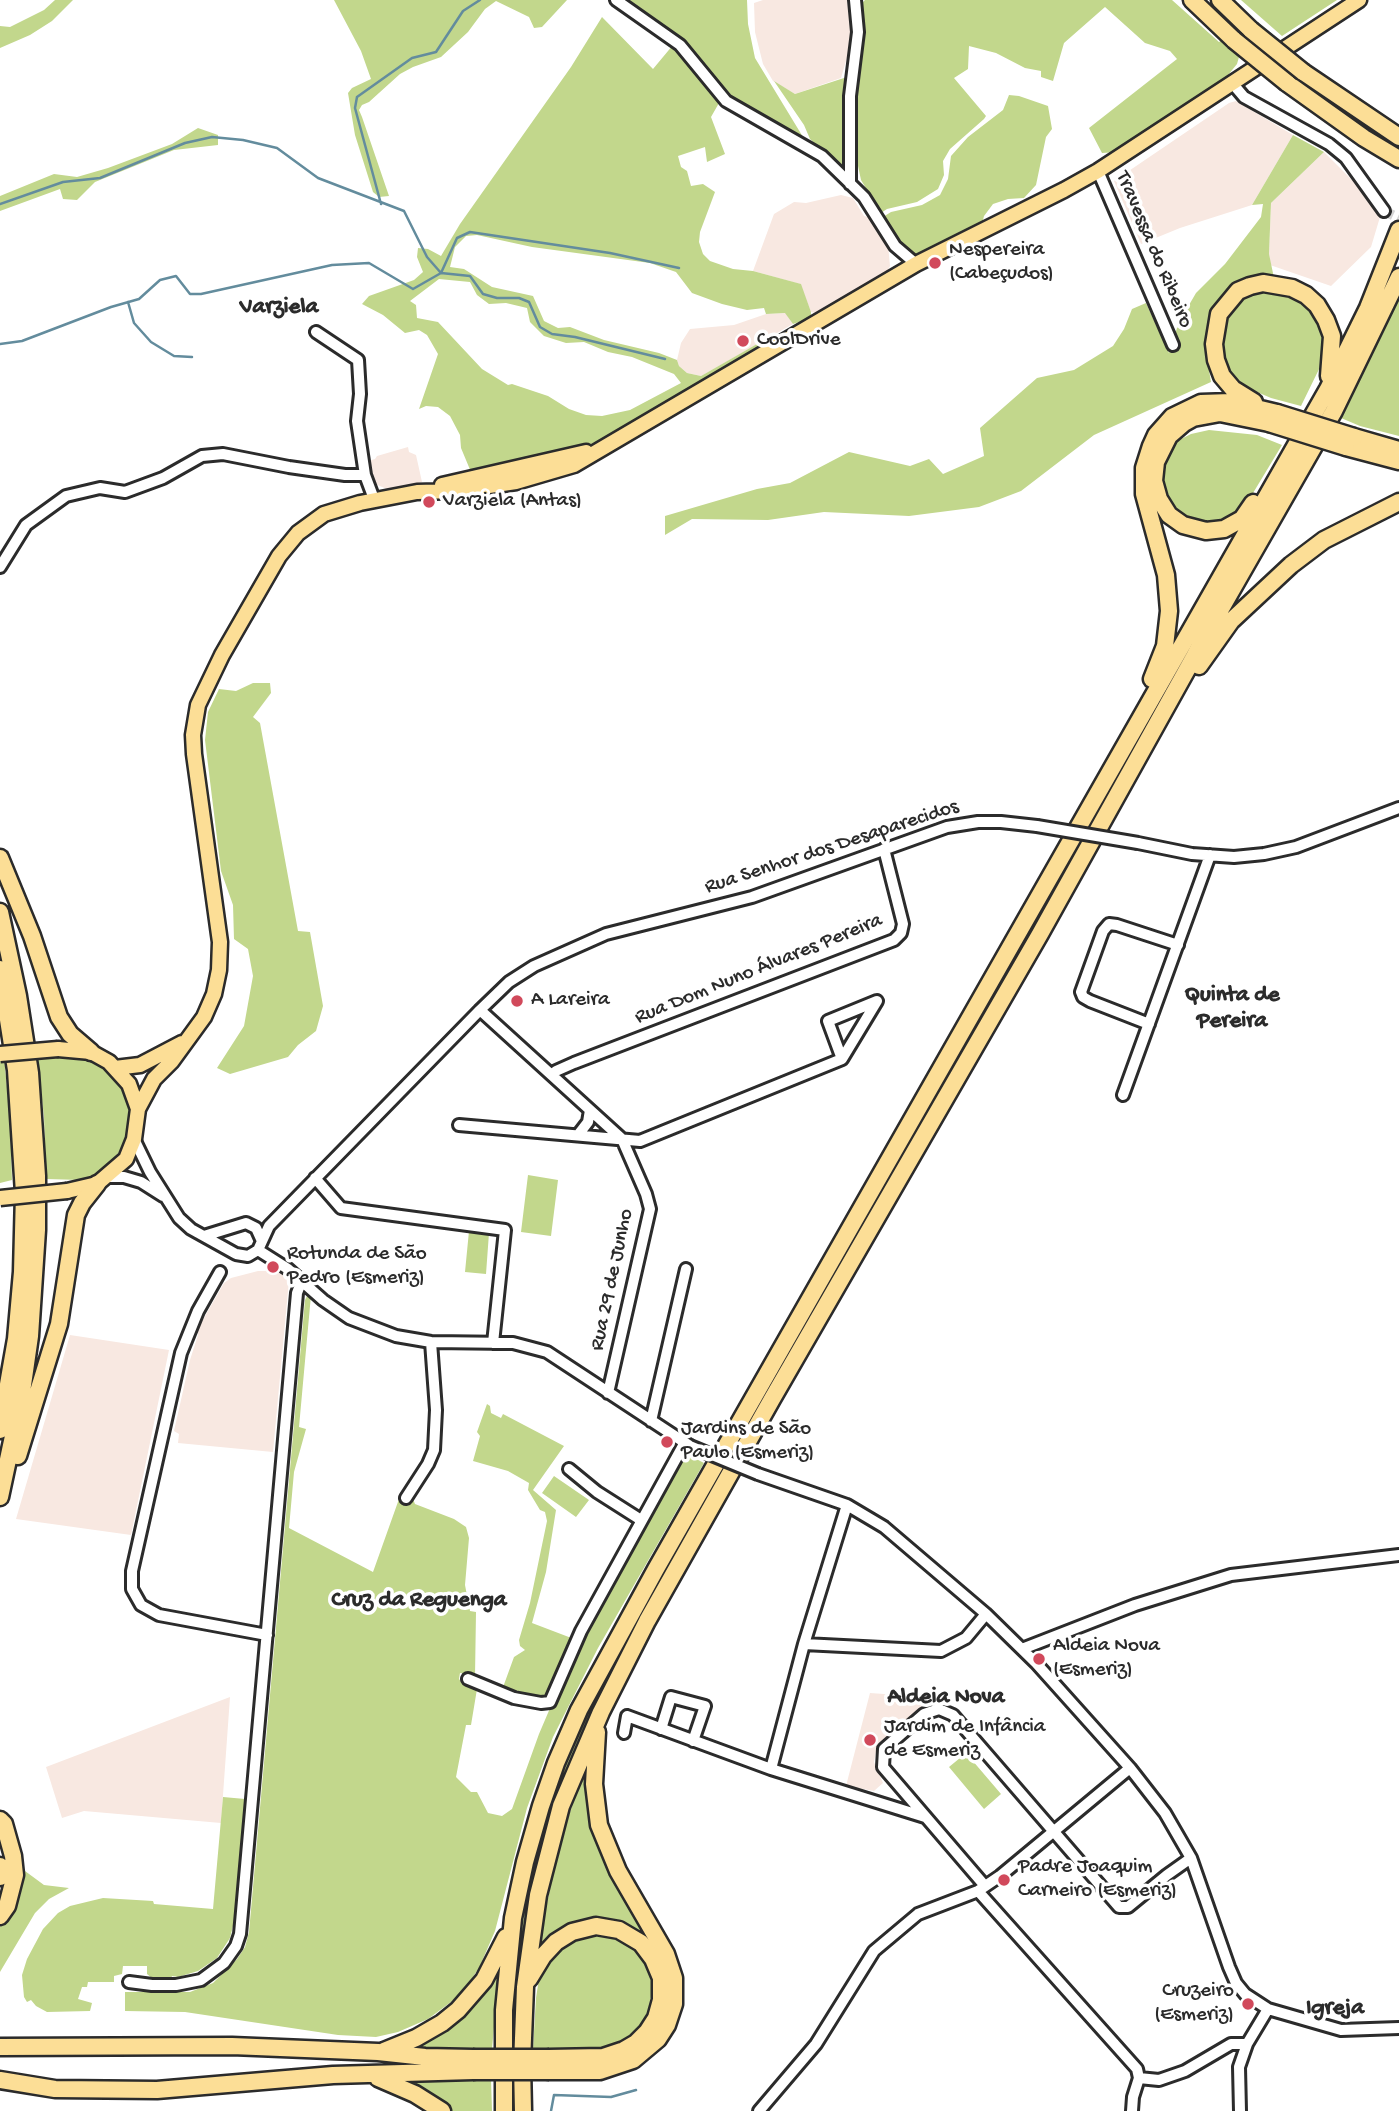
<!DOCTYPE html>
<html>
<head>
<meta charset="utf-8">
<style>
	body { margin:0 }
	canvas { display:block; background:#fff }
</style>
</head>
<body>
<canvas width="1399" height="2111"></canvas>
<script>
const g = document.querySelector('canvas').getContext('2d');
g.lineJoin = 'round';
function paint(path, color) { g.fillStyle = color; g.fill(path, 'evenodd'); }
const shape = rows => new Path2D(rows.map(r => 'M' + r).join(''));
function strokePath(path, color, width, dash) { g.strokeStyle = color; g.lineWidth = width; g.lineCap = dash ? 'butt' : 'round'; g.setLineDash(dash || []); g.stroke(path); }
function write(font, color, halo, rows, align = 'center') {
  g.font = font + ' "Gochi Hand",sans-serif'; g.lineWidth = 7; g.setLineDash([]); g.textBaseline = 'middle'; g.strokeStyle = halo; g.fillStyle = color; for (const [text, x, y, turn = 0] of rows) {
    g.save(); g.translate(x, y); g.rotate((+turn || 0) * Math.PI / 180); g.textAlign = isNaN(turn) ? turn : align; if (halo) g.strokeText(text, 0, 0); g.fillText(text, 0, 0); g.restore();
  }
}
paint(shape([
	[763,0,847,0,851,25,851,44,841,78,795,94,773,81,763,64,755,32,754,3],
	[1236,101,1293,135,1252,205,1180,228,1141,244,1114,181,1229,103],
	[1324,152,1360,188,1380,217,1371,247,1331,286,1270,265,1269,254,1271,203],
	[841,195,853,198,864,216,872,218,888,245,890,266,885,276,821,314,811,312,800,284,753,271,774,214,794,202,806,203],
	[786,313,793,324,701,376,687,373,679,366,677,360,681,343,690,329,734,325,766,314],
	[408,447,409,452,416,455,422,482,389,490,373,483,368,461,375,459,377,456],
	[258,1271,278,1271,289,1280,273,1452,178,1443,179,1434,174,1431,190,1360,198,1335,197,1330,224,1283,231,1278],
	[70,1335,169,1350,131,1535,16,1519],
	[870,1693,926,1697,926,1703,877,1746,874,1762,883,1783,874,1791,846,1786],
	[230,1697,221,1823,84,1811,62,1818,46,1767]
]), '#f8e8e1');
paint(shape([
	[55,0,73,0,52,21,30,35,0,48,0,26,10,27,44,10],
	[334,0,567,0,542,27,534,28,529,17,496,1,485,9,468,32,441,57,413,67,400,74,369,102,362,105,359,110,362,117,389,196,379,197,373,192,355,135,348,93,352,88,371,79,361,51],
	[625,0,747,0,748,24,755,58,803,137,732,99,685,44],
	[865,0,1172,0,1219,42,1222,40,1237,51,1239,57,1237,64,1224,80,1153,131,1117,152,1102,153,1089,128,1177,59,1170,51,1145,43,1105,7,1064,43,1053,81,1041,77,1041,71,1025,68,996,53,969,46,968,69,954,78,986,116,984,119,950,149,943,161,944,175,938,189,917,202,887,209,881,213,861,180,854,147,853,99,859,54,864,36,860,5],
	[1241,0,1337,0,1282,36],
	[602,17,653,69,673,45,719,103,711,117,725,154,707,162,705,147,678,156,681,167,687,171,691,186,703,184,715,192,700,232,699,242,703,254,710,261,733,269,753,271,801,284,811,312,811,318,793,324,785,313,766,314,764,308,747,310,722,304,692,293,676,272,650,263,532,247,477,235,466,236,455,247,450,267,464,269,492,287,533,296,544,321,558,328,570,327,604,340,659,353,677,360,679,366,687,373,701,376,771,336,772,343,601,440,568,453,471,472,461,448,460,435,450,416,438,407,426,406,419,409,438,354,427,335,419,330,405,333,383,315,362,304,369,296,414,280,423,272,417,257,418,248,428,249,441,256,460,224,571,67],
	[439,279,470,282,477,295,489,304,506,303,527,308,530,322,544,336,566,343,584,342,608,352,632,357,674,374,681,383,630,410,602,416,586,415,569,409,548,396,512,384,508,385,482,369,438,322,417,318,416,305,410,301],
	[847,77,849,167,842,169,810,139,804,125,774,81,795,94],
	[1009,95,1019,96,1048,106,1052,129,1046,137,1036,185,1024,198,1008,199,993,204,984,216,982,224,921,255,910,253,899,244,883,217,891,212,922,205,940,195,948,179,951,156,968,137,1003,110],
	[198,128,218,135,218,145,174,150,95,182,77,200,63,199,60,189,0,211,0,196,54,174,77,177,108,168,172,144],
	[1293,135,1324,152,1271,203,1269,254,1274,278,1239,286,1210,329,1206,352,1211,382,1094,435,1021,491,979,507,909,516,824,512,768,520,692,519,665,535,665,516,757,489,790,483,849,452,910,466,929,459,943,474,984,456,980,428,1037,378,1074,370,1113,346,1124,329,1132,309,1146,303,1169,353,1177,328,1183,322,1189,305,1196,293,1225,264,1261,217,1263,204,1252,205],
	[1262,290,1294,296,1308,306,1319,320,1325,335,1322,363,1301,406,1271,398,1250,389,1235,378,1227,368,1222,354,1221,337,1225,321,1235,304,1249,294],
	[1399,299,1399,436,1360,426,1341,418],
	[1209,430,1257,435,1282,445,1247,503,1235,515,1210,522,1196,521,1184,516,1170,505,1163,489,1161,471,1166,455,1177,441,1191,434],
	[253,683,270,683,271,693,253,717,260,723,298,931,310,932,323,1006,316,1031,298,1045,288,1057,230,1074,217,1068,244,1026,253,976,248,949,234,939,233,905,221,871,205,740,208,712,219,689,236,691],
	[4,1057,10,1117,12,1180,0,1183,0,1058],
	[37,1057,80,1057,105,1069,116,1077,129,1106,129,1125,125,1144,105,1171,81,1180,46,1179,44,1117],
	[528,1175,558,1180,551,1236,521,1232],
	[469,1231,489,1233,486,1274,465,1272],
	[311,1295,299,1427,306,1429,294,1472,289,1528,373,1572,399,1499,409,1502,413,1499,415,1504,454,1519,466,1527,469,1538,465,1585,470,1611,476,1612,475,1676,460,1673,459,1679,463,1684,477,1689,471,1725,466,1725,456,1777,471,1792,477,1792,488,1813,502,1816,512,1809,539,1734,571,1659,683,1452,704,1463,598,1648,553,1737,527,1808,495,1931,479,1968,466,1987,451,2002,428,2019,398,2032,376,2037,338,2035,185,2012,125,2011,125,1992,190,1992,213,1983,237,1959,245,1947,249,1932,305,1300,307,1296],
	[818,1297,821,1299,674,1558,670,1556],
	[487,1404,490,1406,491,1413,501,1418,503,1414,564,1446,533,1490,556,1510,546,1572,532,1623,574,1639,548,1698,541,1700,502,1690,514,1657,525,1650,520,1646,519,1640,530,1603,547,1521,545,1512,540,1510,528,1490,529,1483,508,1471,473,1461,480,1436,477,1432],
	[554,1476,589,1500,576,1517,542,1493],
	[631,1626,634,1628,604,1685,571,1759,542,1849,531,1897,519,1971,513,2045,514,2111,510,2111,511,2006,518,1945,537,1851,556,1790,576,1738],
	[966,1753,1001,1794,984,1809,949,1767],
	[584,1767,589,1811,600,1851,660,1957,595,1919,579,1921,563,1927,538,1947,557,1854],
	[223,1797,245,1799,234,1922,230,1938,217,1958,198,1971,178,1977,172,1976,171,1979,153,1979,147,1974,147,1966,123,1966,122,1974,114,1976,114,1982,88,1982,87,1987,82,1987,78,1999,92,2003,90,2011,47,2012,36,2006,31,2000,27,2002,24,1997,22,1975,27,1959,43,1929,58,1913,70,1906,103,1898,153,1901,154,1904,213,1909],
	[25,1871,44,1885,69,1888,49,1899,35,1913,0,1972,0,1927,14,1911,20,1896],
	[594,1934,621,1940,636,1951,643,1960,651,1979,652,1990,649,2010,645,2020,627,2038,608,2047,591,2050,533,2049,536,1998,540,1972,553,1952,571,1940],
	[497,1971,499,1971,492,2049,403,2049,429,2040,456,2022,484,1994],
	[491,2079,492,2111,448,2111,398,2080]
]), '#c2d78c');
strokePath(shape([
	[0,204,63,182,100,178,185,143,212,137,243,140,277,148,318,178,404,211,427,257,441,273,457,238,470,232,610,253,679,268],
	[381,204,355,108,357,97,412,58,436,52,463,11,480,0],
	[128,302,134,323,151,342,174,356,192,357],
	[0,344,22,341,111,307,139,299,160,280,176,276,190,294,201,294,332,265,369,263,413,289,441,273,470,276,483,294,497,298,519,298,529,302,540,327,552,334,575,337,665,359],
	[551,2111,554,2095,611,2097,636,2090]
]), '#638c9d', 2.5);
strokePath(shape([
	[1384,211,1399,218]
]), '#d5d5d5', 10, [10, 5]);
const minor = shape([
	[616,0,680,45,726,101,822,156,864,197,895,246,916,264],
	[1233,84,1244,97,1329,144,1346,158,1384,211],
	[1098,171,1173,345],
	[850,184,850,96,858,32,855,0],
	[316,332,358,360,360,394,357,421,365,475],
	[0,567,26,525,66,496,100,488,125,492,163,478,202,456,223,454,289,467,345,475,365,475,374,499],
	[1138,843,1192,854,1234,857,1264,854,1296,847,1399,808],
	[480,1010,622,1139,646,1194,650,1209,608,1393],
	[1149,1024,1090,1001,1083,997,1081,992,1103,931,1109,924,1117,925,1178,945],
	[552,1075,556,1071,574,1063,894,940,901,933,903,924,884,849],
	[1123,1095,1210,855],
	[459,1125,640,1141,842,1059,877,1001,828,1021,842,1059],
	[578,1135,588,1122,590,1110],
	[134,1139,150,1172,179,1218,191,1229,236,1254,248,1256,258,1250,269,1226,480,1010,509,982,534,966,606,934,752,897,947,827,978,822,1001,822,1037,826],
	[108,1177,124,1177,141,1182,163,1196],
	[315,1178,341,1208,505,1230,493,1343],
	[204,1236,246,1223,256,1228,261,1239],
	[258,1250,288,1269,323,1300,349,1318,396,1336,431,1342,513,1343,547,1352,690,1446],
	[220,1272,198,1311,181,1353,132,1571,132,1589,141,1605,159,1615,267,1635],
	[651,1421,686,1269],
	[569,1469,597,1492,641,1520],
	[758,1474,847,1505,884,1527,986,1614,1036,1663,1130,1768,1165,1813,1191,1858,1229,1967,1236,1983,1245,1994,1268,2009,1341,2030,1399,2028],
	[406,1498,428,1464,434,1450,436,1410,431,1342],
	[804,1644,941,1651,966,1638,986,1614],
	[1022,1649,1135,1605,1231,1575,1399,1555],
	[468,1679,514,1698,541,1703,550,1702,581,1631,684,1444],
	[661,1729,671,1697,705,1706,693,1741],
	[624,1733,627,1716,771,1769,925,1817],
	[771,1769,804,1644,847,1505],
	[985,1886,883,1767,884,1749,924,1714,939,1709,953,1715,1119,1907,1128,1907,1167,1875,1191,1858],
	[978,1891,1137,2069,1139,2078,1133,2097,1132,2111],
	[129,1982,152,1985,176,1985,201,1980,224,1963,236,1946,240,1934,297,1293,302,1280],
	[1139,2078,1159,2080,1185,2071,1231,2044,1247,2044],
	[759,2111,816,2044,874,1951,918,1914,978,1891,1000,1876,1130,1768],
	[1240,2111,1239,2067,1247,2044,1268,2009]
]);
const major = shape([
	[442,485,586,452],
	[58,1049,91,1052,109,1062,129,1084,138,1109,134,1139,126,1159,97,1184,67,1191],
	[115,1068,140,1065,182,1043],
	[138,1109,154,1079,172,1061,204,1017,214,994,219,970,220,942,194,754,193,735,198,705,222,655,279,556,298,533,324,514,360,503,417,492,455,491,516,482,574,465,916,264,1064,190,1098,171,1359,0]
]);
const highway = shape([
	[1192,0,1234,40],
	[1220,0,1251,30],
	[1303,72,1399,137],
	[1287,83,1364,138,1399,159],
	[1254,402,1233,389,1222,376,1216,360,1214,344,1219,314,1238,291,1250,286,1263,283,1292,288,1306,295,1317,305,1326,320,1332,336,1329,376],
	[1354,437,1399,450],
	[1346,447,1399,461],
	[1253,503,1242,519,1224,529,1206,531,1183,525,1169,515,1159,499,1154,481,1156,462,1169,436,1184,423,1193,418,1220,413,1269,423],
	[1199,666,1231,621,1291,565,1324,540,1399,502],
	[1152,679,1165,646,1169,611,1166,575,1144,494,1144,468,1151,446,1156,435,1172,417,1201,403,1231,402,1277,413],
	[0,858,32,936,59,1017,70,1034,91,1052],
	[0,912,18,996,30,1073,37,1176,37,1230,30,1336,21,1399,0,1497],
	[0,969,16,1070,24,1193,22,1272,16,1339,0,1430],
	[18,1456,59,1324,76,1215,82,1203,97,1184],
	[0,1820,4,1824,13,1856,15,1875,7,1906,0,1916],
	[0,1866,0,1877],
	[529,1979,543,1956,556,1942,572,1932,596,1926,619,1930,641,1943,653,1959,661,1978,661,2000,656,2018,647,2032,636,2043,624,2050,603,2057,549,2058],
	[0,2047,232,2046,378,2052,425,2057,473,2058],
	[384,2051,416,2038,442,2023,458,2010,484,1980,506,1937],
	[549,2071,600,2071,633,2060,658,2039,667,2025,674,2004,674,1978,666,1954,618,1871,599,1825,594,1784,597,1732],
	[378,2078,415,2094,442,2111],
	[0,2080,55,2089,157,2090,333,2075,473,2071],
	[504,2111,504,2010,513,1918,525,1862,541,1806,556,1763,579,1710,656,1569,1328,389,1368,308,1399,230],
	[523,2111,522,2064,525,1987,538,1895,561,1806,601,1712,647,1621,772,1399,1040,934,1214,621,1334,411,1399,277]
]);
strokePath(minor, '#2b2b2b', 16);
strokePath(major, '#2b2b2b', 19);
strokePath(highway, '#2b2b2b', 21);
strokePath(minor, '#fff', 10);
strokePath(major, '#fcde96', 14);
strokePath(highway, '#fcde96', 16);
const minorBridge = shape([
	[1037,826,1138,843],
	[690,1446,758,1474]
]);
const majorBridge = shape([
	[0,1054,58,1049],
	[0,1198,67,1191]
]);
const highwayBridge = shape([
	[1251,30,1303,72],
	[1234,40,1287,83],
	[1277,413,1354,437],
	[1269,423,1346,447],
	[473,2058,549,2058],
	[473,2071,549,2071]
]);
strokePath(minorBridge, '#2b2b2b', 16, []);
strokePath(majorBridge, '#2b2b2b', 19, []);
strokePath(highwayBridge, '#2b2b2b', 21, []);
strokePath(minorBridge, '#fff', 10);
strokePath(majorBridge, '#fcde96', 14);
strokePath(highwayBridge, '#fcde96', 16);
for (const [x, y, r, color] of [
	[935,263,7,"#d1495b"],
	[743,341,7,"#d1495b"],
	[429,502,7,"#d1495b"],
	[517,1001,7,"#d1495b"],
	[273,1267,7,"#d1495b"],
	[667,1442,7,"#d1495b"],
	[1039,1659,7,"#d1495b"],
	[870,1740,7,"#d1495b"],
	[1004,1880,7,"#d1495b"],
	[1248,2004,7,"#d1495b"]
]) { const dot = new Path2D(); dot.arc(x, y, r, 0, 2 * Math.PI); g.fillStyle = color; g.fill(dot); strokePath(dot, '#fff', 2.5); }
write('21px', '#2b2b2b', '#fff', [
	["Travessa do Ribeiro",1153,250,67],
	["Rua Senhor dos Desaparecidos",832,848,-18],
	["Rua Dom Nuno Álvares Pereira",759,970,-22],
	["Rua 29 de Junho",613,1280,-78]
]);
write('21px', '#2b2b2b', '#fff', [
	["Nespereira",949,251],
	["(Cabeçudos)",949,275],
	["CoolDrive",757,341],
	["Varziela (Antas)",443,502],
	["A Lareira",531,1001],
	["Rotunda de São",287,1255],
	["Pedro (Esmeriz)",287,1279],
	["Jardins de São",681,1430],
	["Paulo (Esmeriz)",681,1454],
	["Aldeia Nova",1053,1647],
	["(Esmeriz)",1053,1671],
	["Jardim de Infância",884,1728],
	["de Esmeriz",884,1752],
	["Padre Joaquim",1018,1868],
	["Carneiro (Esmeriz)",1018,1892],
	["Cruzeiro",1234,1992,"right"],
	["(Esmeriz)",1234,2016,"right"]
], 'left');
write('bold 23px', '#2b2b2b', '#fff', [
	["Varziela",279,308],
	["Quinta de",1232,996],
	["Pereira",1232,1022],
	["Cruz da Reguenga",419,1601],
	["Aldeia Nova",946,1698],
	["Igreja",1335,2009]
]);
</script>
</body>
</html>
